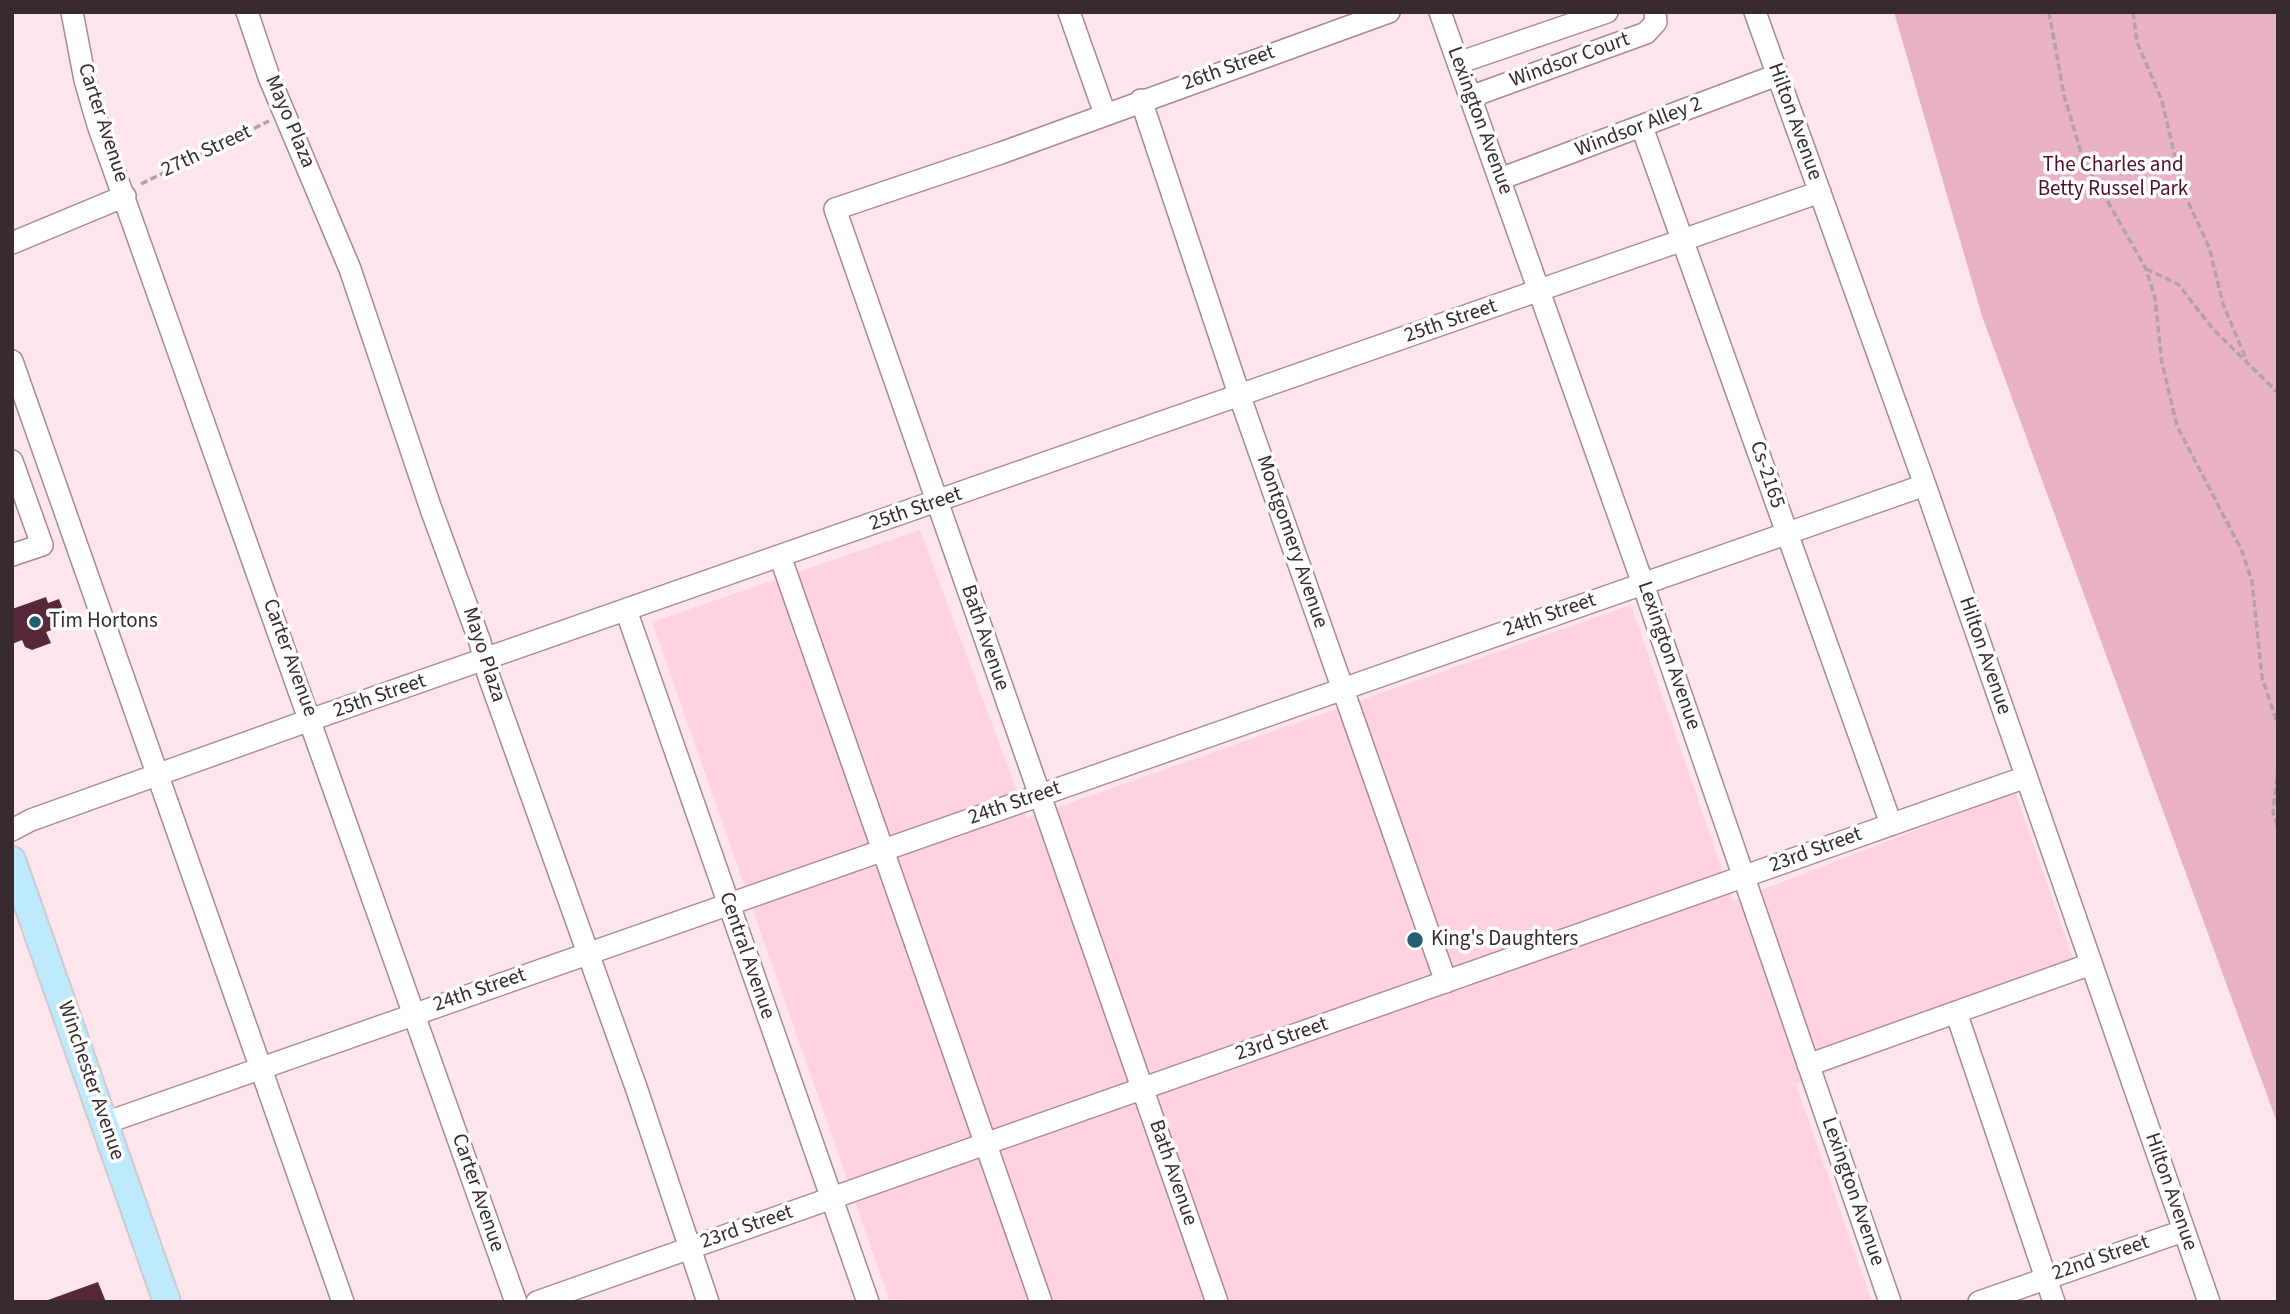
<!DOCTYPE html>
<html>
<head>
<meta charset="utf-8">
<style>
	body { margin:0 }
	#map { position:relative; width:2290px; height:1314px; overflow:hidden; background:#fce6ec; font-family:"Source Sans 3",sans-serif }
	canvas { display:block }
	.frame { position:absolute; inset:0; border:14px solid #382a2e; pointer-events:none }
</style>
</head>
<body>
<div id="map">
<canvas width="2290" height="1314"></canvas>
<div class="frame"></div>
</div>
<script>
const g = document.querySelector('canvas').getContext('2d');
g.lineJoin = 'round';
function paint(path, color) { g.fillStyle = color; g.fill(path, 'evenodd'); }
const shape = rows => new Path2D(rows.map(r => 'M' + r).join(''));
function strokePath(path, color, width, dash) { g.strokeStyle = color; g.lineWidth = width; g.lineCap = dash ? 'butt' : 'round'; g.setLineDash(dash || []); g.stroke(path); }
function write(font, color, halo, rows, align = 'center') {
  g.font = font + ' "Source Sans 3",sans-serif'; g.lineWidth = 7; g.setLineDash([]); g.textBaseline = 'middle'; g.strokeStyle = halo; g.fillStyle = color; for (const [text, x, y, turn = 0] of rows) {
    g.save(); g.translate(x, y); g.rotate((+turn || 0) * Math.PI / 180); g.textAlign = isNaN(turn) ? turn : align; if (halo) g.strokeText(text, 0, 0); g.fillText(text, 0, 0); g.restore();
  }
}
paint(shape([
	[920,530,1027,818,1631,605,1733,901,2015,792,2080,978,1796,1084,1872,1302,890,1302,652,622]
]), '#ffd2df');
paint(shape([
	[1894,12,2278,12,2278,1125,1982,316]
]), '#e8b2c3');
paint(shape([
	[46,597,48,603,59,599,65,614,56,617,60,627,46,632,51,643,32,650,25,647,22,640,12,644,12,609],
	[98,1282,106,1302,48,1302,48,1300]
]), '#57283a');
const minor = shape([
	[72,12,85,80,98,125,516,1302],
	[247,12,269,77,350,269,431,509,480,642,488,674,637,1090,708,1302],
	[1069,12,1105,114],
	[1440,12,1643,584,1890,1302],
	[1755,12,1925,485,2209,1302],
	[1458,63,1607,12],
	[1470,97,1646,33,1656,22,1655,12],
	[1141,100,1240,397,1446,982],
	[1642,127,1891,824],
	[1500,179,1777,75],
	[12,243,125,196],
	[12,361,343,1302],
	[12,461,42,545,12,555],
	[780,556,1041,1302],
	[626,610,868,1302],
	[12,830,31,820,310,720,1820,192],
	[1956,1012,2054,1302],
	[1808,1065,2091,964],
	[105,1123,1925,485],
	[537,1302,2026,777],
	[1217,1302,835,209,1001,153,1389,12],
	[1979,1302,2183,1231]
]);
const major = shape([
	[12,860,167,1302]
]);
strokePath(minor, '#aa8892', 24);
strokePath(major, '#cfcccd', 30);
strokePath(shape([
	[2049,12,2064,95,2082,156,2146,269,2155,298,2162,363,2177,426,2242,551,2252,581,2262,677,2278,726],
	[2133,12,2137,42,2162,101,2183,191,2209,247,2223,304,2247,361],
	[141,184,269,121],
	[2146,269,2178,284,2213,329,2278,393],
	[2278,767,2273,812,2278,828]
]), '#b4a1a6', 3.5, [7, 3.5]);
strokePath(minor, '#fff', 21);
strokePath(major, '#bfe9fc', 26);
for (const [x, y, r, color] of [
	[35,622,7,"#225e76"],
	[1415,940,9,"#225e76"]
]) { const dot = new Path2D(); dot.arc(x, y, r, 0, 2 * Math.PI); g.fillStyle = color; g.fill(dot); strokePath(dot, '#fff', 2.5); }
write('21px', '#382a2e', '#fff', [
	["Windsor Court",1570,61,-20],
	["26th Street",1229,69,-20],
	["Lexington Avenue",1479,121,70],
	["Mayo Plaza",289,122,67],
	["Hilton Avenue",1794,122,70],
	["Carter Avenue",102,123,72],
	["Windsor Alley 2",1639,128,-21],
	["27th Street",207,152,-25],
	["25th Street",1451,322,-19],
	["Cs-2165",1766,475,71],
	["25th Street",916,510,-19],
	["Montgomery Avenue",1291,542,71],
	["24th Street",1550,616,-19],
	["Bath Avenue",984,638,71],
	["Mayo Plaza",483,655,72],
	["Lexington Avenue",1668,656,71],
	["Hilton Avenue",1984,656,71],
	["Carter Avenue",289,658,70],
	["25th Street",380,697,-19],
	["24th Street",1015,804,-19],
	["23rd Street",1816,851,-20],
	["Central Avenue",746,956,71],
	["24th Street",480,991,-19],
	["23rd Street",1282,1040,-19],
	["Winchester Avenue",90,1081,71],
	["Bath Avenue",1172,1173,71],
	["Lexington Avenue",1852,1192,71],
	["Hilton Avenue",2170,1192,71],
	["Carter Avenue",477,1193,71],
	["23rd Street",747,1228,-19],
	["22nd Street",2101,1259,-19]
]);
write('21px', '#520f2d', '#fff', [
	["The Charles and",2113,166],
	["Betty Russel Park",2113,190]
]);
write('21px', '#382a2e', '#fff', [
	["Tim Hortons",49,622],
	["King's Daughters",1431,940]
], 'left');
</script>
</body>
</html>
